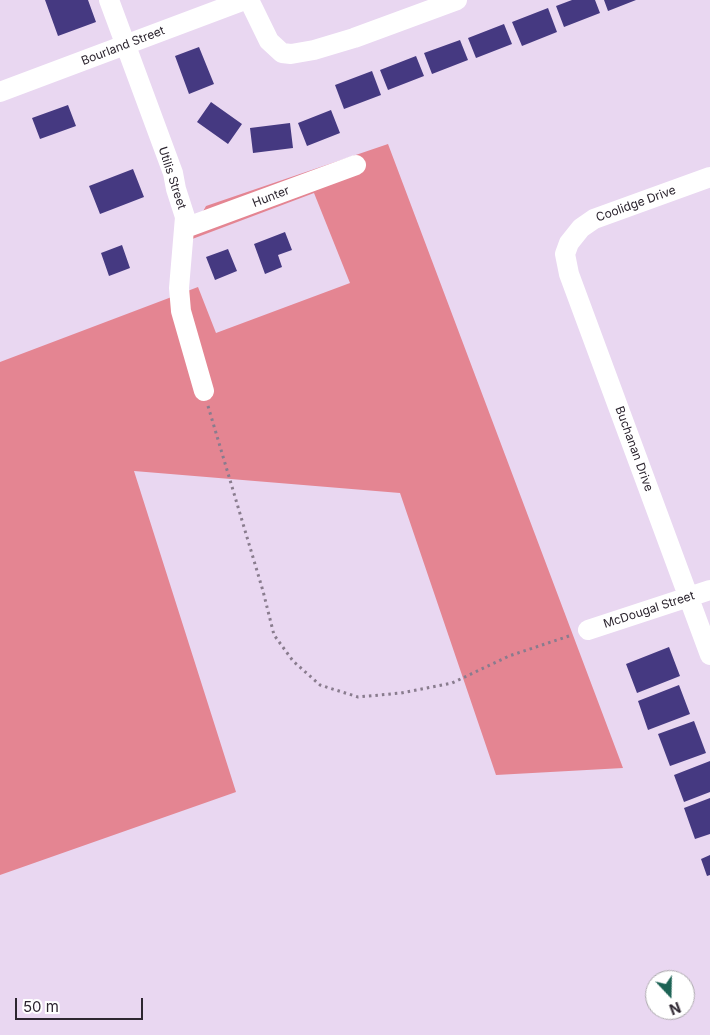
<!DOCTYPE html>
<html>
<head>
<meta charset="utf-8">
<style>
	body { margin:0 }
	#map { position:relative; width:710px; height:1035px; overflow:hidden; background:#e9d7f1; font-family:Inter,sans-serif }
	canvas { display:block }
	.north { position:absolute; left:645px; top:970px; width:50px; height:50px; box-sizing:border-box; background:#fff; border:1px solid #aba8ac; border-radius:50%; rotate:159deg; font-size:14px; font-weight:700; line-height:20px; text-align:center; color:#2d2630 }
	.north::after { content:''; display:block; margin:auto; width:18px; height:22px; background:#1d6355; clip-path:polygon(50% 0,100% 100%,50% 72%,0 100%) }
	.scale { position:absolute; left:15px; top:998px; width:128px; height:22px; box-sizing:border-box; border:2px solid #2d2630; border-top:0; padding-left:6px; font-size:15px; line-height:18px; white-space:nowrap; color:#2d2630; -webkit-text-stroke:4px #fff; paint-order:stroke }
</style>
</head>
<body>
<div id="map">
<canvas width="710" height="1035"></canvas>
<div class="north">N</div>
<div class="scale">50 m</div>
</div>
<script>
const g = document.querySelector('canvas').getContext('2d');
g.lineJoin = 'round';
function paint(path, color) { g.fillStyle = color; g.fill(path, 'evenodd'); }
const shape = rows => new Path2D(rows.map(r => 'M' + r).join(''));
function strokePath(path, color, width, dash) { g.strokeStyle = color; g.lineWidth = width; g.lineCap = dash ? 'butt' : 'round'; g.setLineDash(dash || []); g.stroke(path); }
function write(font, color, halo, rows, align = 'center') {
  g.font = font + ' Inter,sans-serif'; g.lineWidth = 5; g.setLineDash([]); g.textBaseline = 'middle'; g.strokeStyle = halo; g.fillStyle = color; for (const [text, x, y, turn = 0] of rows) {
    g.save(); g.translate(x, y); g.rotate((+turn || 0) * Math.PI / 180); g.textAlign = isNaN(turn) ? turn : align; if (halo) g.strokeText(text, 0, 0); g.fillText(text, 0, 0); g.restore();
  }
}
paint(shape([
	[388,144,623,768,496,775,400,493,134,471,236,792,0,875,0,362,198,287,216,333,350,283,314,193,187,241,206,206]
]), '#e48592');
paint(shape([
	[45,0,88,0,96,22,58,36],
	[572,0,595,0,600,13,564,27,556,6],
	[604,0,636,0,608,11],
	[548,8,557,32,522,46,512,22],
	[504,24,512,44,476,58,468,38],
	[460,40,468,60,432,74,424,53],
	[199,47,214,84,189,94,175,56],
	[416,56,424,76,388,90,380,70],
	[372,71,381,95,344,109,335,85],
	[211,102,242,124,228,144,197,122],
	[68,105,76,126,40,139,32,118],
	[331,110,340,133,307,146,298,123],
	[290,123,293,148,253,153,250,128],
	[133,169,144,197,100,214,89,186],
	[285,232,292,250,278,255,282,267,265,274,254,244],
	[122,245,130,268,109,276,101,253],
	[228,249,237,271,215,280,206,257],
	[669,647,680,676,637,693,626,664],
	[679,685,690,714,648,730,638,701],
	[694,721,706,753,670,766,658,734],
	[710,761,710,792,684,802,674,775],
	[710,798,710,834,695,839,684,808],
	[710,855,710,875,707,876,701,859]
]), '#453981');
strokePath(shape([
	[208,406,263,591,274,635,293,661,320,685,358,697,401,693,452,683,509,656,572,635]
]), '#897c8e', 3, [2.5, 4]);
strokePath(shape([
	[109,0,173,173,176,189,185,217,179,288,181,311,204,391],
	[249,0,269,41,282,53,291,54,314,50,354,38,457,0],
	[0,92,245,0],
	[710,177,594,219,581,228,569,243,565,254,569,274,710,655],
	[185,228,356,165],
	[588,630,710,590]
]), '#fff', 20);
write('12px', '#2d2630', '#fff', [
	["Bourland Street",123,46,-21],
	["Utilis Street",172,178,72],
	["Hunter",271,197,-21],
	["Coolidge Drive",636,204,-20],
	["Buchanan Drive",634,449,70],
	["McDougal Street",649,610,-18]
]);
</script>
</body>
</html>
